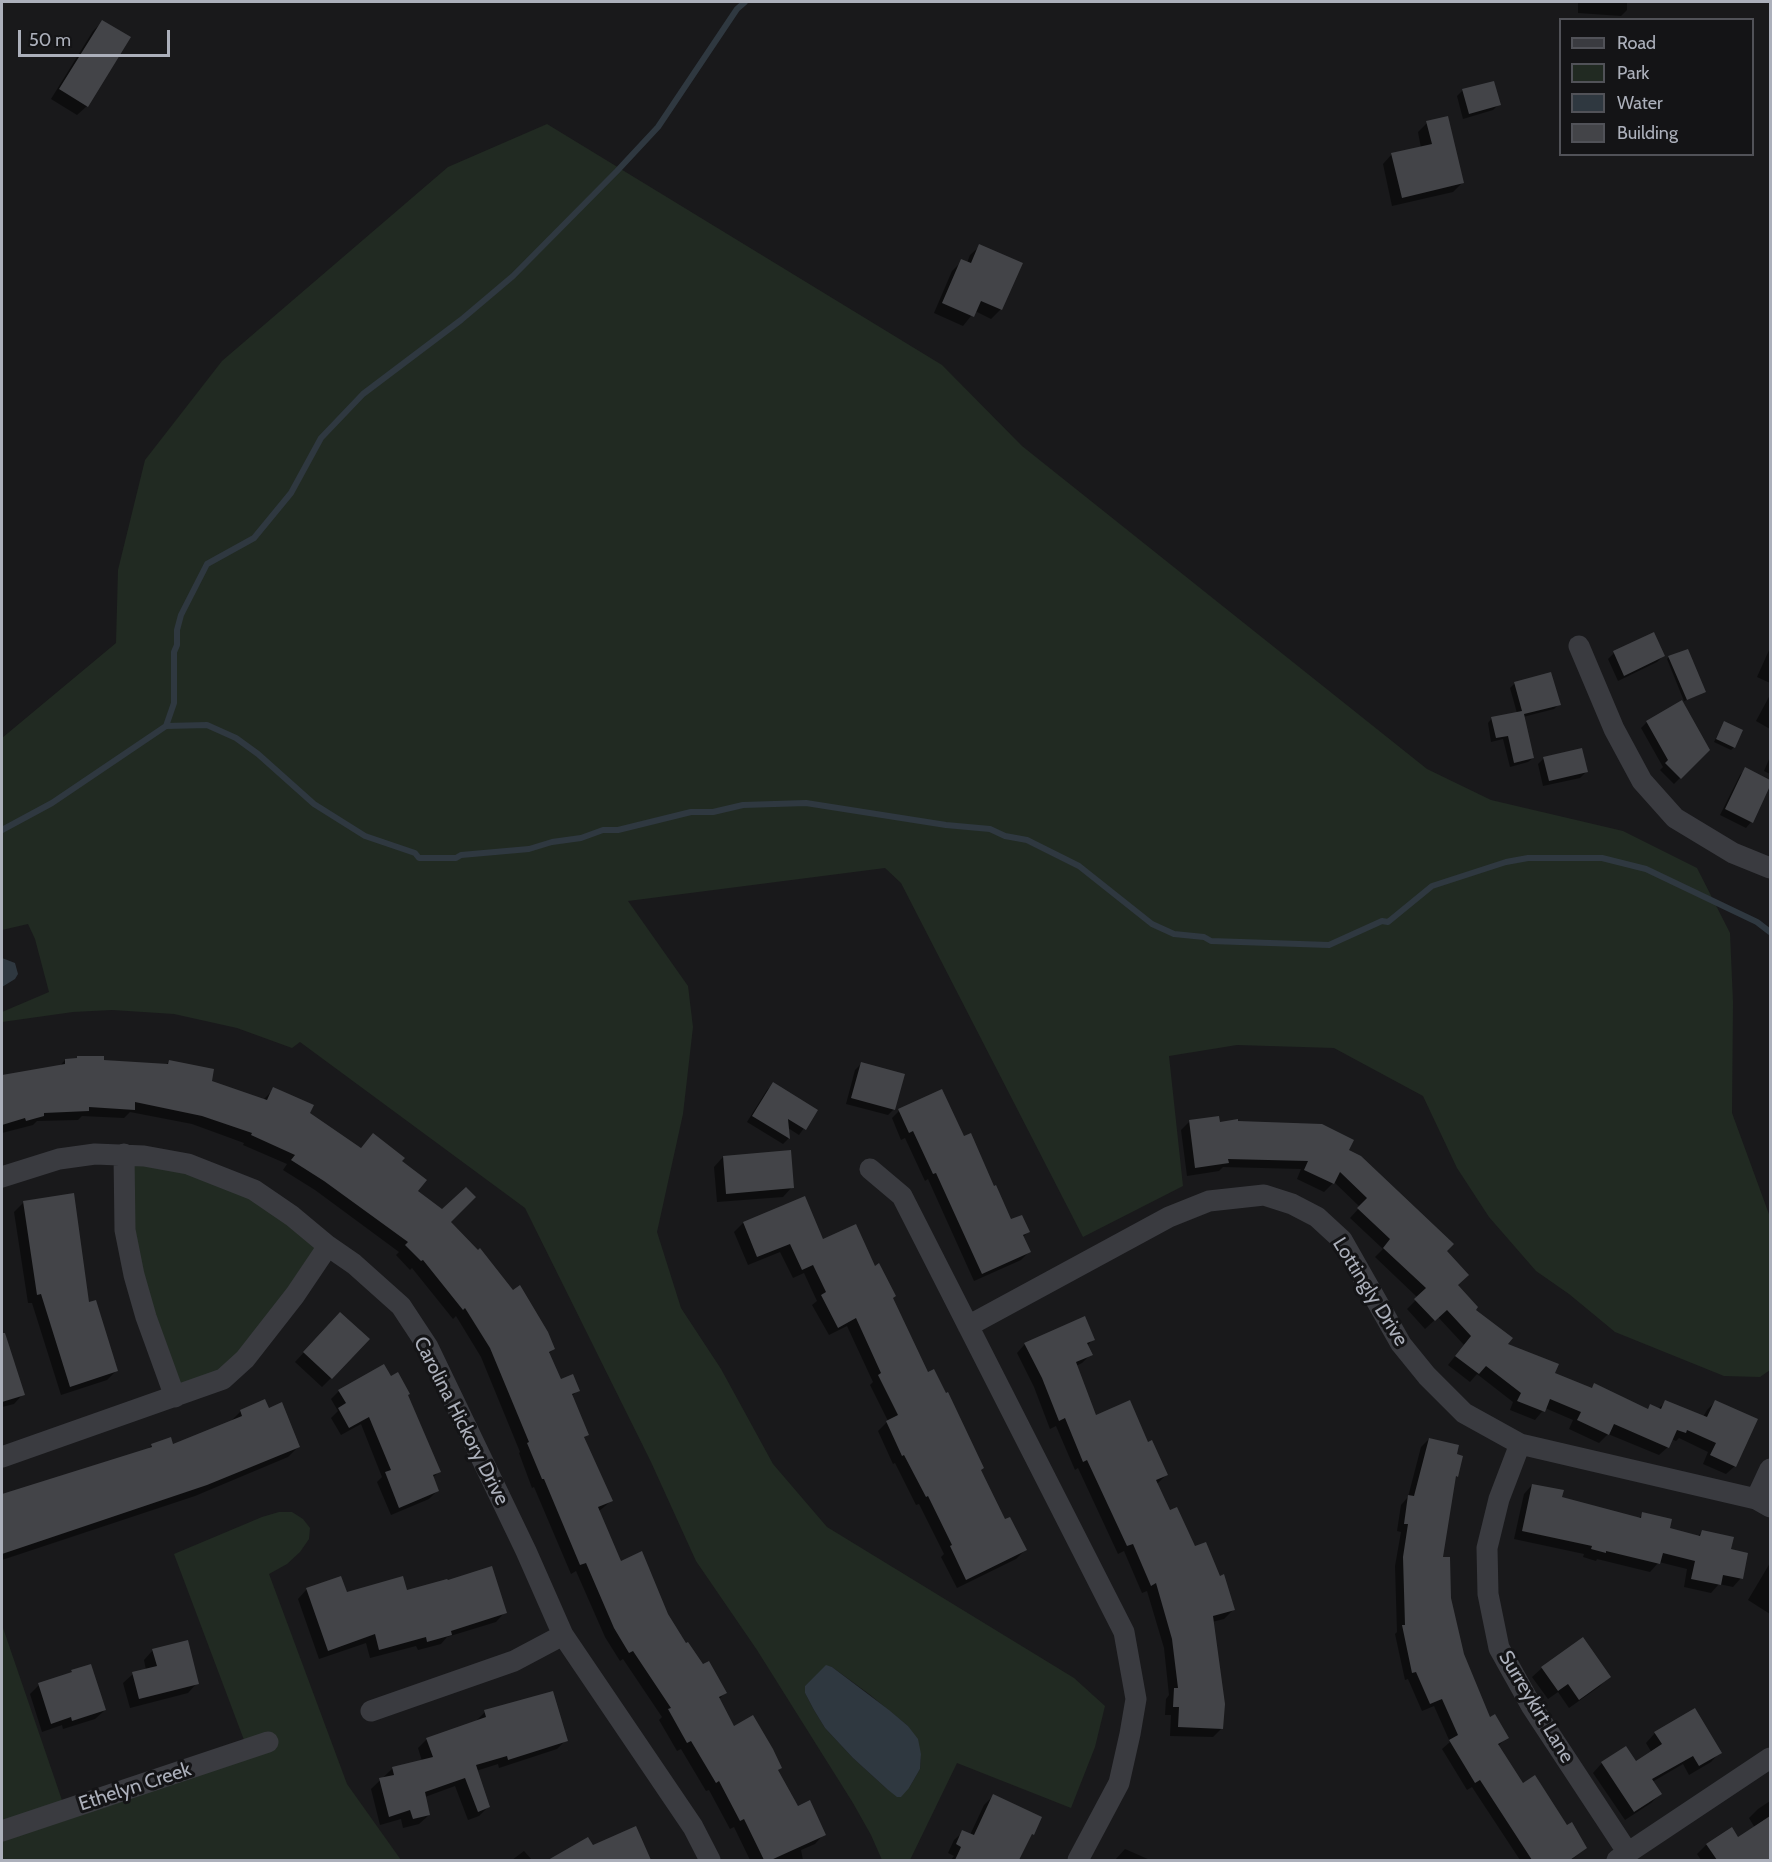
<!DOCTYPE html>
<html>
<head>
<meta charset="utf-8">
<style>
	body { margin:0 }
	#map { position:relative; width:1772px; height:1862px; overflow:hidden; background:#19191b; font-family:Cabin,sans-serif }
	canvas { display:block }
	.frame { position:absolute; inset:0; border:3px solid #acb0bb; pointer-events:none }
	.legend { position:absolute; left:1559px; top:18px; width:195px; height:138px; box-sizing:border-box; background:#141416; border:2px solid #515258; margin:0; padding:8px 10px; list-style:none; font-size:18px; color:#acb0bb }
	.legend li { display:flex; align-items:center; gap:12px; height:30px }
	.legend b { width:30px; border:2px solid #515258 }
	.scale { position:absolute; left:18px; top:30px; width:152px; height:27px; box-sizing:border-box; border:3px solid #acb0bb; border-top:0; padding-left:8px; font-size:18px; line-height:21px; white-space:nowrap; color:#acb0bb; -webkit-text-stroke:4px #141416; paint-order:stroke }
</style>
</head>
<body>
<div id="map">
<canvas width="1772" height="1862"></canvas>
<div class="frame"></div>
<ul class="legend">
<li><b style="height:8px;background:#3a3b40"></b>Road</li>
<li><b style="height:16px;background:#212a22"></b>Park</li>
<li><b style="height:16px;background:#2f3840"></b>Water</li>
<li><b style="height:16px;background:#434448"></b>Building</li>
</ul>
<div class="scale">50 m</div>
</div>
<script>
const g = document.querySelector('canvas').getContext('2d');
g.lineJoin = 'round';
function paint(path, color) { g.fillStyle = color; g.fill(path, 'evenodd'); }
const shape = rows => new Path2D(rows.map(r => 'M' + r).join(''));
function strokePath(path, color, width, dash) { g.strokeStyle = color; g.lineWidth = width; g.lineCap = dash ? 'butt' : 'round'; g.setLineDash(dash || []); g.stroke(path); }
function write(font, color, halo, rows, align = 'center') {
  g.font = font + ' Cabin,sans-serif'; g.lineWidth = 6; g.setLineDash([]); g.textBaseline = 'middle'; g.strokeStyle = halo; g.fillStyle = color; for (const [text, x, y, turn = 0] of rows) {
    g.save(); g.translate(x, y); g.rotate((+turn || 0) * Math.PI / 180); g.textAlign = isNaN(turn) ? turn : align; if (halo) g.strokeText(text, 0, 0); g.fillText(text, 0, 0); g.restore();
  }
}
paint(shape([
	[547,124,942,365,1022,446,1427,769,1491,800,1623,831,1697,868,1730,933,1733,1002,1732,1113,1770,1217,1770,1370,1760,1377,1724,1376,1615,1332,1569,1294,1536,1271,1489,1217,1457,1168,1423,1096,1334,1048,1237,1045,1169,1056,1183,1186,1083,1237,901,883,885,868,628,901,688,986,693,1027,683,1114,657,1232,681,1308,721,1369,773,1464,827,1527,1074,1678,1105,1706,1095,1747,1071,1808,957,1763,910,1860,882,1860,871,1835,853,1803,757,1650,696,1561,651,1462,525,1208,300,1042,292,1048,237,1028,174,1014,112,1010,73,1012,2,1022,2,1012,49,992,35,939,28,924,2,930,2,738,116,643,118,570,145,460,222,361,448,167],
	[826,1666,832,1667,869,1694,908,1726,921,1754,920,1769,909,1788,887,1789,853,1758,825,1728,814,1710,805,1693,805,1686],
	[124,1154,224,1177,328,1246,245,1359,175,1397,146,1317],
	[279,1512,292,1512,303,1519,310,1528,309,1539,300,1552,287,1564,269,1574,347,1784,401,1860,2,1860,2,1625,65,1809,247,1748,174,1554,262,1517]
]), '#212a22');
paint(shape([
	[2,958,15,963,18,974,15,979,2,987],
	[826,1665,832,1667,889,1710,908,1726,918,1739,921,1754,920,1769,909,1788,901,1797,897,1797,887,1789,853,1758,825,1728,814,1710,805,1693,805,1686]
]), '#2f3840');
paint(shape([
	[1578,2,1627,2,1627,10,1621,16,1578,13],
	[102,22,87,106,77,115,51,99,93,31],
	[1463,90,1499,104,1493,110,1463,119,1457,96],
	[1427,123,1462,183,1453,192,1392,206,1383,164,1392,154,1421,148,1418,132],
	[980,246,1021,264,1001,309,991,319,975,311,963,326,934,313,952,271,962,261,967,263,970,255],
	[1653,634,1663,656,1657,662,1618,681,1608,659,1614,653],
	[1770,648,1770,683,1757,677],
	[1669,657,1701,694,1684,701,1667,659],
	[1515,683,1559,704,1554,709,1523,717,1533,758,1528,762,1510,767,1503,739,1491,742,1488,723,1492,718,1517,713,1510,688],
	[1770,695,1770,729,1756,721],
	[1647,722,1709,749,1674,784,1660,770,1663,767,1641,728],
	[1724,723,1734,747,1731,750,1714,742],
	[1770,757,1770,774,1764,771],
	[1544,758,1586,772,1580,778,1543,786,1538,764],
	[1746,769,1770,782,1751,822,1746,828,1720,815,1740,775],
	[77,1058,165,1065,169,1062,210,1082,263,1100,274,1089,360,1149,373,1135,400,1162,416,1192,449,1222,554,1349,548,1354,560,1381,578,1390,571,1397,587,1434,583,1439,611,1501,598,1512,620,1563,667,1615,686,1645,725,1693,718,1700,734,1728,780,1768,777,1771,797,1808,824,1834,815,1844,801,1850,803,1860,750,1860,734,1827,730,1829,709,1790,706,1791,681,1749,677,1751,659,1720,662,1717,623,1659,620,1661,605,1637,576,1571,571,1574,534,1487,532,1488,519,1453,520,1452,481,1357,456,1316,453,1319,412,1268,410,1270,396,1255,399,1252,315,1190,283,1170,287,1164,243,1145,244,1143,192,1124,130,1112,124,1118,82,1116,78,1120,37,1121,33,1125,2,1133,2,1077,59,1067,65,1060,75,1060],
	[861,1064,894,1109,888,1115,846,1104,855,1070],
	[773,1084,816,1111,799,1135,788,1128,788,1139,783,1144,747,1122,767,1090],
	[899,1111,1011,1221,1028,1232,1023,1237,1029,1252,1021,1260,974,1281,928,1179,925,1181,905,1138,901,1140,892,1118],
	[1190,1121,1219,1124,1347,1151,1445,1251,1456,1285,1474,1310,1505,1345,1553,1374,1591,1389,1595,1385,1647,1410,1650,1406,1658,1409,1666,1402,1703,1417,1707,1410,1715,1402,1735,1466,1726,1474,1703,1464,1708,1452,1679,1438,1676,1441,1671,1439,1668,1447,1659,1455,1608,1434,1599,1443,1569,1429,1573,1420,1545,1408,1535,1420,1510,1410,1513,1402,1477,1374,1470,1382,1448,1365,1464,1345,1438,1317,1425,1329,1407,1309,1418,1298,1375,1257,1383,1249,1350,1218,1360,1207,1334,1182,1324,1192,1297,1179,1301,1169,1223,1167,1219,1171,1187,1176,1181,1130],
	[723,1157,792,1187,783,1197,717,1202,714,1167],
	[804,1198,822,1241,874,1268,892,1298,927,1374,979,1470,1004,1521,1025,1550,1016,1559,957,1588,941,1557,944,1554,919,1504,916,1505,895,1463,893,1464,878,1431,888,1421,870,1385,873,1382,847,1326,829,1335,812,1305,817,1301,804,1273,793,1278,780,1252,748,1265,734,1232,743,1223],
	[24,1202,88,1304,116,1371,107,1380,61,1395,32,1303,28,1303,14,1212],
	[331,1323,331,1378,322,1387,295,1362],
	[1093,1339,1087,1346,1091,1354,1082,1363,1076,1366,1095,1417,1148,1444,1166,1475,1157,1484,1170,1512,1233,1610,1224,1619,1212,1622,1222,1728,1213,1737,1170,1736,1171,1715,1165,1715,1166,1699,1169,1695,1164,1648,1147,1591,1142,1593,1124,1551,1118,1554,1078,1468,1075,1470,1056,1426,1050,1429,1034,1387,1017,1353,1025,1344],
	[8,1346,23,1394,14,1404,2,1407,2,1348],
	[390,1378,407,1395,439,1472,432,1478,437,1491,429,1499,391,1515,377,1482,382,1477,361,1424,341,1435,331,1418,338,1411,331,1399,339,1391],
	[268,1410,299,1446,288,1457,195,1496,2,1560,2,1495,147,1450,152,1445,172,1446,229,1423,241,1411],
	[1429,1439,1456,1476,1454,1479,1441,1559,1462,1655,1490,1719,1507,1737,1497,1747,1522,1786,1567,1827,1586,1848,1571,1860,1520,1860,1472,1787,1467,1790,1442,1749,1450,1742,1434,1706,1422,1711,1408,1679,1405,1680,1395,1634,1397,1632,1395,1566,1401,1532,1397,1531,1401,1505,1408,1497,1421,1447],
	[1532,1485,1560,1498,1638,1519,1643,1514,1668,1529,1697,1537,1702,1532,1729,1551,1741,1578,1733,1587,1719,1584,1711,1593,1684,1587,1687,1569,1659,1562,1650,1572,1597,1559,1596,1561,1583,1557,1584,1554,1514,1539,1524,1494],
	[1770,1563,1770,1614,1748,1600],
	[307,1589,346,1593,406,1592,505,1612,496,1622,447,1637,441,1644,418,1650,416,1646,370,1658,366,1643,319,1659,298,1599],
	[153,1650,197,1683,188,1693,130,1708,123,1683,133,1674,146,1670,144,1660],
	[90,1666,105,1710,95,1719,63,1729,62,1725,42,1732,30,1694,39,1685],
	[1542,1668,1609,1676,1600,1686,1569,1708,1558,1692,1548,1699,1532,1677],
	[485,1712,566,1740,557,1749,499,1768,498,1764,476,1771,489,1806,479,1816,468,1820,455,1786,425,1797,429,1815,419,1824,403,1828,401,1819,380,1825,371,1789,393,1768,422,1761,418,1748,427,1739,476,1721],
	[1655,1733,1720,1752,1711,1762,1689,1775,1683,1764,1652,1782,1660,1794,1651,1803,1625,1820,1593,1773,1602,1763,1636,1763,1652,1753,1646,1743],
	[993,1796,1040,1817,1018,1860,951,1860,954,1856,948,1853,954,1840,963,1832,970,1835,984,1805],
	[1770,1801,1770,1860,1701,1860,1697,1854,1706,1845,1731,1829,1738,1839,1755,1828,1749,1818,1758,1809],
	[635,1828,649,1860,551,1860,587,1839,592,1847],
	[1125,1849,1150,1860,1115,1860],
	[524,1851,532,1860,512,1860]
]), '#0007');
strokePath(shape([
	[166,726,174,703,174,652,177,645,177,630,181,615,207,564,254,538,291,493,321,438,363,394,461,320,513,276,617,171,658,127,737,9,745,2],
	[2,830,52,803,166,726,207,725,236,738,258,754,314,804,365,836,415,853,419,858,456,858,461,855,529,849,552,842,581,838,603,830,618,830,691,812,713,812,743,805,806,803,946,825,990,829,1005,836,1027,840,1079,866,1152,924,1174,934,1204,937,1211,941,1329,945,1382,921,1388,922,1432,886,1506,862,1528,858,1602,858,1646,869,1757,922,1770,932]
]), '#2f3840', 6);
paint(shape([
	[102,20,131,37,88,107,59,89],
	[1494,81,1501,105,1469,114,1462,89],
	[1448,116,1464,183,1402,198,1391,153,1432,144,1426,121],
	[979,244,1023,263,1002,310,981,301,974,317,942,303,961,259,971,263],
	[1654,632,1665,656,1624,676,1613,651],
	[1688,649,1706,692,1687,700,1668,656],
	[1551,672,1561,705,1524,714,1534,758,1514,763,1508,736,1496,738,1491,717,1522,711,1514,682],
	[1682,700,1710,750,1681,779,1665,763,1668,760,1646,721],
	[1724,721,1743,730,1735,748,1716,739],
	[1582,748,1588,772,1549,781,1543,757],
	[1745,767,1770,780,1770,786,1753,823,1725,809],
	[77,1056,104,1056,104,1060,168,1064,169,1060,214,1069,212,1081,267,1100,273,1087,314,1105,310,1113,361,1148,373,1133,405,1158,402,1161,427,1180,418,1191,442,1209,466,1187,476,1197,451,1222,478,1250,480,1248,513,1290,520,1285,548,1332,555,1349,549,1352,561,1379,573,1374,580,1391,572,1394,589,1435,584,1437,613,1501,598,1507,621,1561,642,1551,668,1614,686,1643,688,1642,703,1664,709,1661,727,1693,719,1697,734,1726,753,1715,773,1749,782,1768,778,1770,798,1806,810,1800,826,1835,771,1860,764,1860,744,1819,740,1821,719,1781,716,1783,691,1741,687,1743,668,1709,671,1708,633,1651,629,1653,614,1628,586,1563,580,1565,544,1479,542,1479,527,1443,529,1442,490,1348,465,1308,463,1310,423,1260,421,1261,405,1245,408,1242,324,1181,291,1160,295,1155,251,1135,252,1133,202,1116,135,1102,135,1110,89,1107,89,1111,44,1113,44,1116,26,1121,25,1118,2,1125,2,1075,65,1064,65,1059,77,1058],
	[861,1062,905,1074,895,1110,851,1098],
	[773,1082,818,1110,806,1130,788,1119,790,1139,752,1116],
	[942,1089,964,1136,971,1133,994,1186,996,1185,1011,1219,1022,1215,1030,1232,1023,1235,1031,1252,982,1274,936,1173,933,1174,913,1131,909,1133,898,1109],
	[1219,1116,1220,1122,1238,1119,1238,1121,1322,1124,1354,1140,1349,1150,1361,1156,1454,1244,1447,1251,1469,1275,1458,1285,1478,1307,1476,1310,1513,1338,1508,1344,1559,1364,1555,1373,1592,1388,1594,1383,1648,1409,1650,1404,1661,1409,1665,1400,1707,1417,1715,1400,1758,1419,1736,1467,1710,1455,1716,1443,1687,1430,1686,1433,1677,1430,1669,1448,1614,1424,1609,1435,1577,1420,1581,1412,1550,1399,1545,1412,1517,1401,1521,1393,1486,1366,1479,1374,1455,1356,1471,1336,1447,1310,1435,1321,1414,1299,1426,1288,1383,1248,1390,1239,1357,1208,1367,1198,1340,1172,1334,1184,1304,1170,1308,1161,1228,1159,1229,1163,1195,1168,1189,1120],
	[791,1150,794,1188,726,1194,723,1156],
	[74,1193,89,1302,96,1300,118,1371,70,1387,41,1294,37,1295,23,1201],
	[805,1196,823,1239,856,1224,875,1266,879,1263,896,1296,893,1298,928,1372,934,1369,946,1393,948,1392,984,1468,981,1470,1005,1519,1010,1517,1027,1550,966,1580,950,1546,952,1545,928,1496,926,1497,904,1455,902,1456,886,1421,898,1415,878,1375,881,1373,856,1318,838,1328,821,1295,826,1292,813,1265,802,1270,790,1244,757,1257,743,1222],
	[340,1312,370,1339,332,1379,303,1352],
	[1085,1316,1095,1340,1087,1343,1093,1355,1076,1362,1096,1415,1130,1400,1148,1442,1152,1440,1168,1475,1156,1480,1170,1510,1177,1507,1195,1546,1206,1542,1220,1576,1224,1574,1235,1610,1213,1616,1225,1704,1223,1729,1178,1727,1179,1707,1173,1707,1174,1688,1178,1688,1172,1639,1156,1583,1151,1586,1133,1544,1127,1546,1087,1460,1083,1462,1065,1418,1059,1421,1042,1378,1024,1343],
	[2,1333,5,1333,25,1395,2,1402],
	[384,1364,391,1376,398,1372,410,1394,408,1395,441,1472,433,1475,439,1491,399,1508,385,1472,391,1470,369,1417,349,1428,338,1408,346,1403,338,1390],
	[265,1399,269,1408,282,1402,300,1447,207,1485,2,1554,2,1494,152,1447,151,1444,171,1437,173,1444,242,1416,240,1410],
	[1429,1438,1459,1445,1457,1454,1463,1456,1458,1477,1456,1476,1443,1557,1450,1557,1451,1598,1464,1654,1490,1717,1495,1714,1509,1738,1498,1744,1523,1783,1535,1775,1567,1825,1572,1822,1587,1848,1570,1860,1532,1860,1480,1780,1475,1783,1449,1740,1458,1735,1442,1699,1430,1704,1416,1672,1412,1673,1402,1625,1405,1625,1403,1557,1408,1524,1404,1524,1408,1495,1414,1496],
	[1532,1484,1564,1490,1562,1497,1641,1518,1642,1512,1672,1519,1670,1528,1700,1536,1702,1530,1734,1537,1731,1549,1748,1553,1743,1579,1723,1575,1721,1585,1691,1579,1695,1561,1663,1553,1660,1564,1606,1551,1606,1553,1591,1549,1592,1546,1522,1531],
	[492,1566,507,1613,451,1631,452,1635,427,1642,426,1637,379,1650,375,1634,328,1651,306,1588,341,1576,347,1592,403,1576,407,1590,447,1579,448,1580],
	[1583,1637,1611,1677,1579,1700,1568,1684,1558,1691,1541,1667],
	[188,1640,199,1684,139,1699,132,1672,157,1666,152,1649],
	[91,1664,106,1710,72,1721,71,1717,51,1724,38,1683,72,1672,71,1670],
	[553,1691,568,1741,508,1760,507,1756,476,1765,490,1807,478,1812,465,1778,425,1792,430,1815,413,1819,410,1810,389,1817,379,1778,394,1775,392,1767,433,1757,426,1738,486,1717,484,1710],
	[1695,1708,1722,1753,1699,1766,1693,1756,1652,1779,1662,1794,1634,1812,1601,1762,1626,1746,1636,1761,1662,1744,1654,1732],
	[993,1794,1042,1817,1034,1835,1032,1834,1019,1860,955,1860,961,1847,956,1844,962,1830,974,1835],
	[1770,1816,1770,1860,1717,1860,1706,1844,1732,1827,1738,1837],
	[636,1826,651,1860,548,1860,588,1837,593,1845]
]), '#434448');
strokePath(shape([
	[1579,646,1614,729,1642,781,1675,818,1733,853,1770,868],
	[124,1154,125,1230,134,1275,146,1317,175,1397],
	[870,1169,902,1196,1124,1632,1136,1699,1130,1734,1119,1783,1078,1860],
	[2,1177,59,1159,95,1154,144,1156,188,1164,254,1190,292,1216,328,1246,354,1264,401,1306,428,1347,526,1551,563,1635,693,1827,710,1860],
	[968,1326,1169,1217,1209,1201,1264,1195,1292,1204,1317,1217,1342,1240,1401,1344,1427,1376,1464,1413,1520,1444,1756,1499,1770,1507],
	[1520,1444,1499,1499,1487,1548,1488,1594,1499,1648,1532,1707,1628,1853],
	[2,1457,223,1379,245,1359,295,1295,328,1246],
	[1756,1499,1770,1469],
	[371,1711,514,1661,563,1635],
	[2,1831,268,1742],
	[1617,1860,1770,1758]
]), '#3a3b40', 21);
write('20px', '#acb0bb', '#141416', [
	["Lottingly Drive",1370,1292,58],
	["Carolina Hickory Drive",461,1421,63],
	["Surreykirt Lane",1536,1707,59],
	["Ethelyn Creek",135,1787,-18]
]);
</script>
</body>
</html>
